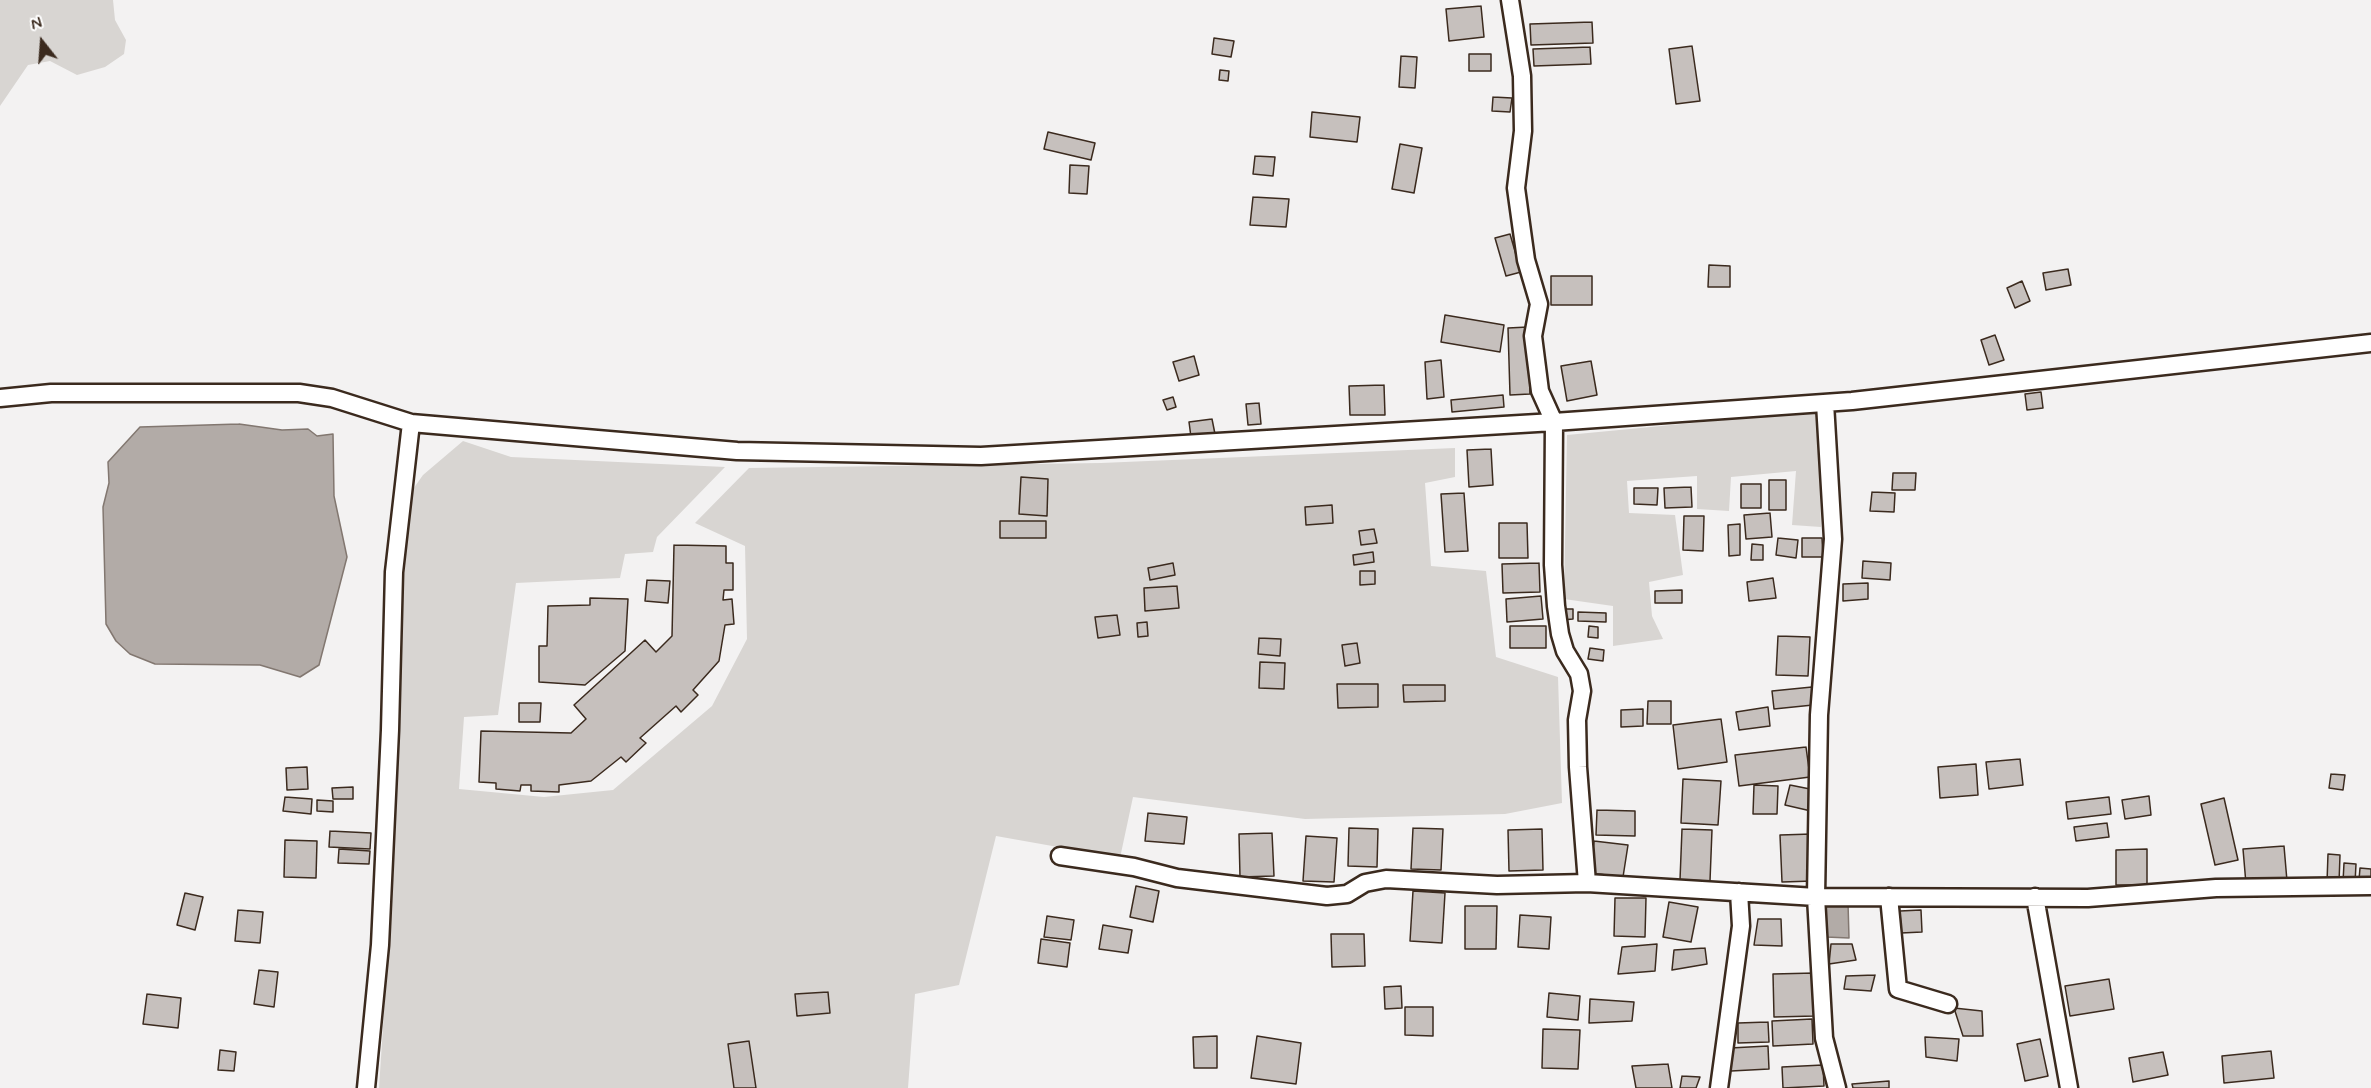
<!DOCTYPE html>
<html>
<head>
<meta charset="utf-8">
<style>
	body { margin:0 }
	#map { position:relative; width:2371px; height:1088px; overflow:hidden; background:#f3f2f2; font-family:Mynerve,sans-serif }
	canvas { display:block }
	.north { position:absolute; left:12px; top:12px; width:60px; height:60px; -webkit-text-stroke:4px #fff; paint-order:stroke; rotate:343deg; font-size:16px; font-weight:700; line-height:24px; text-align:center; color:#3b2a1e }
	.north::after { content:''; display:block; margin:auto; width:21px; height:27px; background:#3b2a1e; clip-path:polygon(50% 0,100% 100%,50% 72%,0 100%) }
</style>
</head>
<body>
<div id="map">
<canvas width="2371" height="1088"></canvas>
<div class="north">N</div>
</div>
<script>
const g = document.querySelector('canvas').getContext('2d');
g.lineJoin = 'round';
function paint(path, color) { g.fillStyle = color; g.fill(path, 'evenodd'); }
const shape = rows => new Path2D(rows.map(r => 'M' + r).join(''));
function strokePath(path, color, width, dash) { g.strokeStyle = color; g.lineWidth = width; g.lineCap = dash ? 'butt' : 'round'; g.setLineDash(dash || []); g.stroke(path); }
paint(shape([
	[0,0,113,0,115,20,126,40,124,54,105,67,77,75,50,61,28,65,0,106],
	[1818,411,1821,527,1792,525,1796,471,1731,477,1729,511,1697,509,1697,476,1627,481,1629,513,1675,515,1683,575,1649,582,1652,616,1663,639,1613,646,1613,606,1564,599,1567,435],
	[463,441,511,457,725,467,657,537,653,552,625,554,620,578,516,583,498,715,464,717,459,789,544,797,613,790,712,706,747,639,745,546,695,523,749,468,1101,463,1455,448,1455,477,1425,483,1431,566,1486,571,1496,657,1558,677,1562,803,1505,814,1305,819,1133,797,1120,858,996,836,959,985,915,994,908,1088,379,1088,393,874,406,515,411,492,423,475],
	[1021,477,1048,479,1046,516,1019,514],
	[1332,505,1332,523,1306,525,1305,507],
	[1173,563,1175,575,1151,580,1148,568],
	[1177,586,1179,608,1146,611,1144,588],
	[1117,615,1119,635,1098,637,1096,617],
	[1259,638,1281,639,1280,655,1258,654],
	[1260,662,1285,663,1284,689,1259,689],
	[1337,684,1377,684,1378,707,1338,707],
	[1444,685,1444,701,1404,702,1404,685]
]), '#d8d5d2');
const water = shape([
	[239,424,282,430,308,429,317,436,333,434,334,496,347,557,319,665,300,677,260,665,155,664,130,654,116,641,106,624,103,507,109,483,108,462,140,427,239,424],
	[1825,903,1848,903,1849,938,1826,937,1825,903]
]);
paint(water, '#b2aba7');
strokePath(water, '#827770', 1.5);
const building = shape([
	[1481,6,1484,37,1449,41,1446,9,1481,6],
	[1592,22,1593,43,1531,45,1530,24,1592,22],
	[1214,38,1234,41,1231,57,1212,54,1214,38],
	[1692,46,1700,101,1676,104,1669,49,1692,46],
	[1590,47,1591,64,1534,66,1533,49,1590,47],
	[1469,54,1491,54,1491,71,1469,71,1469,54],
	[1401,56,1417,57,1415,88,1399,87,1401,56],
	[1220,70,1229,71,1228,81,1219,80,1220,70],
	[1493,97,1512,98,1510,112,1492,111,1493,97],
	[1312,112,1360,117,1357,142,1310,137,1312,112],
	[1048,132,1095,143,1091,160,1044,149,1048,132],
	[1400,144,1422,148,1414,193,1392,189,1400,144],
	[1255,156,1275,157,1273,176,1253,174,1255,156],
	[1070,165,1089,166,1087,194,1069,193,1070,165],
	[1253,197,1289,199,1286,227,1250,225,1253,197],
	[1510,234,1521,272,1506,276,1495,238,1510,234],
	[1709,265,1730,266,1730,287,1708,287,1709,265],
	[2068,269,2071,285,2046,290,2043,273,2068,269],
	[1551,276,1592,276,1592,305,1551,305,1551,276],
	[2022,281,2030,301,2015,308,2007,288,2022,281],
	[1445,315,1504,325,1500,352,1441,342,1445,315],
	[1528,327,1530,394,1510,395,1508,328,1528,327],
	[1995,335,2004,360,1989,365,1981,340,1995,335],
	[1194,356,1199,375,1179,381,1173,362,1194,356],
	[1441,360,1444,397,1427,399,1425,362,1441,360],
	[1591,361,1597,395,1567,401,1561,366,1591,361],
	[1384,385,1385,415,1350,415,1349,386,1384,385],
	[2041,392,2043,408,2027,410,2025,394,2041,392],
	[1503,395,1504,407,1452,412,1451,400,1503,395],
	[1173,397,1176,407,1167,410,1163,400,1173,397],
	[1259,403,1261,424,1248,425,1246,404,1259,403],
	[1212,419,1215,434,1191,437,1189,422,1212,419],
	[1491,449,1493,485,1469,487,1467,450,1491,449],
	[1893,473,1916,473,1915,490,1892,490,1893,473],
	[1021,477,1048,479,1047,516,1019,514,1021,477],
	[1769,480,1786,480,1786,510,1769,510,1769,480],
	[1741,484,1761,484,1761,508,1741,508,1741,484],
	[1691,487,1692,507,1665,508,1664,488,1691,487],
	[1634,488,1658,488,1657,505,1634,504,1634,488],
	[1872,492,1895,493,1894,512,1870,511,1872,492],
	[1464,493,1468,551,1445,552,1441,494,1464,493],
	[1332,505,1333,523,1306,525,1305,507,1332,505],
	[1770,513,1772,537,1746,539,1744,515,1770,513],
	[1684,516,1704,516,1703,551,1683,550,1684,516],
	[1000,521,1046,521,1046,538,1000,538,1000,521],
	[1499,523,1527,523,1528,558,1499,558,1499,523],
	[1740,524,1740,555,1729,556,1728,525,1740,524],
	[1374,529,1377,543,1361,545,1359,531,1374,529],
	[1778,538,1798,540,1796,558,1776,555,1778,538],
	[1802,538,1822,538,1823,557,1802,557,1802,538],
	[1752,544,1763,545,1763,560,1751,560,1752,544],
	[674,545,726,546,726,563,733,563,733,590,724,590,723,600,732,599,734,624,725,625,719,661,693,690,698,695,681,712,676,706,640,738,646,743,626,762,621,757,591,781,559,785,559,792,531,791,531,785,521,785,520,791,496,789,496,783,479,782,481,731,571,733,586,719,574,705,645,640,656,652,672,636,674,545],
	[1373,552,1374,562,1354,565,1353,555,1373,552],
	[1863,561,1891,563,1890,580,1862,578,1863,561],
	[1173,563,1175,575,1150,580,1148,568,1173,563],
	[1539,563,1540,592,1503,593,1502,564,1539,563],
	[1360,571,1375,571,1375,584,1360,585,1360,571],
	[1773,578,1776,598,1749,601,1747,582,1773,578],
	[647,580,670,581,668,603,645,601,647,580],
	[1868,583,1868,599,1843,601,1843,584,1868,583],
	[1177,586,1179,608,1145,611,1144,588,1177,586],
	[1682,590,1682,603,1655,603,1655,591,1682,590],
	[1541,596,1543,619,1507,622,1506,599,1541,596],
	[590,598,628,599,625,651,585,685,539,682,539,646,547,646,548,606,590,605,590,598],
	[1562,609,1573,609,1573,619,1562,620,1562,609],
	[1578,612,1606,613,1606,622,1578,621,1578,612],
	[1117,615,1120,635,1098,638,1095,617,1117,615],
	[1147,622,1148,636,1138,637,1137,623,1147,622],
	[1510,626,1546,626,1546,648,1510,648,1510,626],
	[1589,626,1598,627,1598,638,1588,637,1589,626],
	[1778,636,1810,637,1808,676,1776,675,1778,636],
	[1259,638,1281,639,1280,656,1258,654,1259,638],
	[1357,643,1360,663,1345,666,1342,645,1357,643],
	[1590,648,1604,650,1603,661,1588,659,1590,648],
	[1260,662,1285,663,1284,689,1259,688,1260,662],
	[1337,684,1378,684,1378,707,1338,708,1337,684],
	[1403,685,1445,685,1445,701,1404,702,1403,685],
	[1812,687,1813,705,1774,709,1772,691,1812,687],
	[1648,701,1671,701,1671,724,1647,724,1648,701],
	[519,703,541,703,540,722,519,722,519,703],
	[1768,707,1770,726,1739,730,1736,712,1768,707],
	[1643,709,1643,726,1621,727,1621,710,1643,709],
	[1721,719,1727,762,1678,769,1673,725,1721,719],
	[1806,747,1810,777,1739,786,1735,755,1806,747],
	[2020,759,2023,785,1989,789,1986,762,2020,759],
	[1976,764,1978,795,1940,798,1938,767,1976,764],
	[307,767,308,789,287,790,286,768,307,767],
	[2331,774,2345,775,2343,790,2329,788,2331,774],
	[1683,779,1721,781,1718,825,1681,823,1683,779],
	[1754,785,1778,786,1777,814,1753,814,1754,785],
	[1790,785,1815,790,1811,811,1785,805,1790,785],
	[353,787,353,799,333,799,332,788,353,787],
	[2149,796,2151,815,2125,819,2122,800,2149,796],
	[285,797,312,799,311,814,283,811,285,797],
	[2109,797,2111,814,2068,819,2066,802,2109,797],
	[2224,798,2238,860,2215,865,2201,804,2224,798],
	[317,800,333,801,333,812,317,811,317,800],
	[1597,810,1635,811,1635,836,1596,835,1597,810],
	[1148,813,1187,817,1184,844,1145,841,1148,813],
	[2107,823,2109,837,2076,841,2074,827,2107,823],
	[1349,828,1378,829,1377,867,1348,866,1349,828],
	[1413,828,1443,829,1441,870,1411,869,1413,828],
	[1542,829,1543,870,1509,871,1508,830,1542,829],
	[1682,829,1712,830,1710,881,1680,880,1682,829],
	[330,831,371,833,370,849,329,847,330,831],
	[1272,833,1274,876,1240,877,1239,834,1272,833],
	[1812,834,1813,881,1782,882,1780,835,1812,834],
	[1306,836,1337,838,1334,882,1303,881,1306,836],
	[285,840,317,841,316,878,284,877,285,840],
	[1594,841,1628,845,1623,877,1590,873,1594,841],
	[2284,846,2287,881,2246,884,2243,849,2284,846],
	[339,849,370,851,369,864,338,863,339,849],
	[2147,849,2147,885,2116,885,2116,850,2147,849],
	[2328,854,2340,855,2339,883,2327,882,2328,854],
	[2344,863,2356,864,2355,883,2343,882,2344,863],
	[2360,868,2371,869,2371,881,2359,880,2360,868],
	[1136,886,1159,891,1153,922,1130,917,1136,886],
	[1413,891,1445,893,1442,943,1410,941,1413,891],
	[185,893,203,897,195,930,177,925,185,893],
	[1615,898,1646,898,1645,937,1614,936,1615,898],
	[1669,902,1698,907,1691,942,1663,937,1669,902],
	[1465,906,1497,906,1496,949,1465,949,1465,906],
	[238,910,263,912,260,943,235,941,238,910],
	[1921,910,1922,932,1901,933,1900,911,1921,910],
	[1520,915,1551,917,1549,949,1518,947,1520,915],
	[1047,916,1074,920,1071,940,1044,937,1047,916],
	[1758,919,1781,919,1782,946,1754,945,1758,919],
	[1103,925,1132,930,1128,953,1099,949,1103,925],
	[1331,934,1364,934,1365,966,1332,967,1331,934],
	[1041,939,1070,943,1067,967,1038,963,1041,939],
	[1657,944,1655,971,1618,974,1622,947,1657,944],
	[1831,944,1852,944,1856,960,1829,964,1831,944],
	[1705,948,1707,964,1672,970,1674,950,1705,948],
	[259,970,278,972,274,1007,254,1004,259,970],
	[1815,973,1815,1016,1774,1017,1773,974,1815,973],
	[1875,975,1871,991,1844,989,1846,976,1875,975],
	[2109,979,2114,1009,2070,1016,2065,986,2109,979],
	[1401,986,1402,1008,1385,1009,1384,987,1401,986],
	[828,992,830,1013,797,1016,795,994,828,992],
	[1549,993,1580,996,1578,1020,1547,1017,1549,993],
	[147,994,181,998,178,1028,143,1024,147,994],
	[1590,999,1634,1002,1632,1021,1589,1023,1590,999],
	[1405,1007,1433,1007,1433,1036,1405,1035,1405,1007],
	[1954,1008,1982,1011,1983,1036,1963,1036,1954,1008],
	[1812,1019,1813,1044,1773,1046,1772,1021,1812,1019],
	[1768,1022,1769,1042,1738,1043,1738,1023,1768,1022],
	[1543,1029,1580,1030,1578,1069,1542,1068,1543,1029],
	[1217,1036,1217,1068,1194,1068,1193,1037,1217,1036],
	[1257,1036,1301,1043,1296,1084,1251,1078,1257,1036],
	[1925,1037,1959,1039,1957,1061,1926,1057,1925,1037],
	[2040,1039,2048,1076,2025,1081,2017,1044,2040,1039],
	[749,1041,756,1088,734,1088,728,1044,749,1041],
	[1768,1046,1769,1069,1731,1071,1730,1048,1768,1046],
	[220,1050,236,1052,234,1071,218,1070,220,1050],
	[2271,1051,2274,1078,2224,1083,2222,1056,2271,1051],
	[2163,1052,2168,1075,2133,1082,2129,1058,2163,1052],
	[1668,1064,1672,1088,1636,1088,1632,1066,1668,1064],
	[1823,1065,1824,1086,1783,1088,1782,1067,1823,1065],
	[1682,1076,1700,1077,1696,1088,1680,1088,1682,1076],
	[1889,1081,1889,1088,1853,1088,1852,1084,1889,1081]
]);
paint(building, '#c6c0bd');
strokePath(building, '#3b2a1e', 1.5);
const street = shape([
	[1510,0,1522,76,1523,131,1516,188,1526,260,1539,304,1533,336,1540,391,1554,422,1553,565,1556,606,1560,634,1565,651,1579,674,1582,691,1577,720,1578,767,1587,883],
	[0,398,51,393,299,393,332,398,411,423],
	[1060,856,1134,867,1177,878,1327,896,1347,894,1365,883,1386,879,1497,885,1587,883,1816,897,1819,715,1833,539,1825,403],
	[1889,897,1898,989,1948,1004],
	[2035,897,2069,1088],
	[366,1088,380,945,390,730,394,572,411,423,737,451,981,456,1554,422,1852,401,2371,343],
	[1719,1088,1741,926,1739,892],
	[1837,1088,1824,1038,1816,897,2088,898,2216,888,2371,886]
]);
strokePath(street, '#3b2a1e', 21);
strokePath(street, '#fff', 16);
</script>
</body>
</html>
